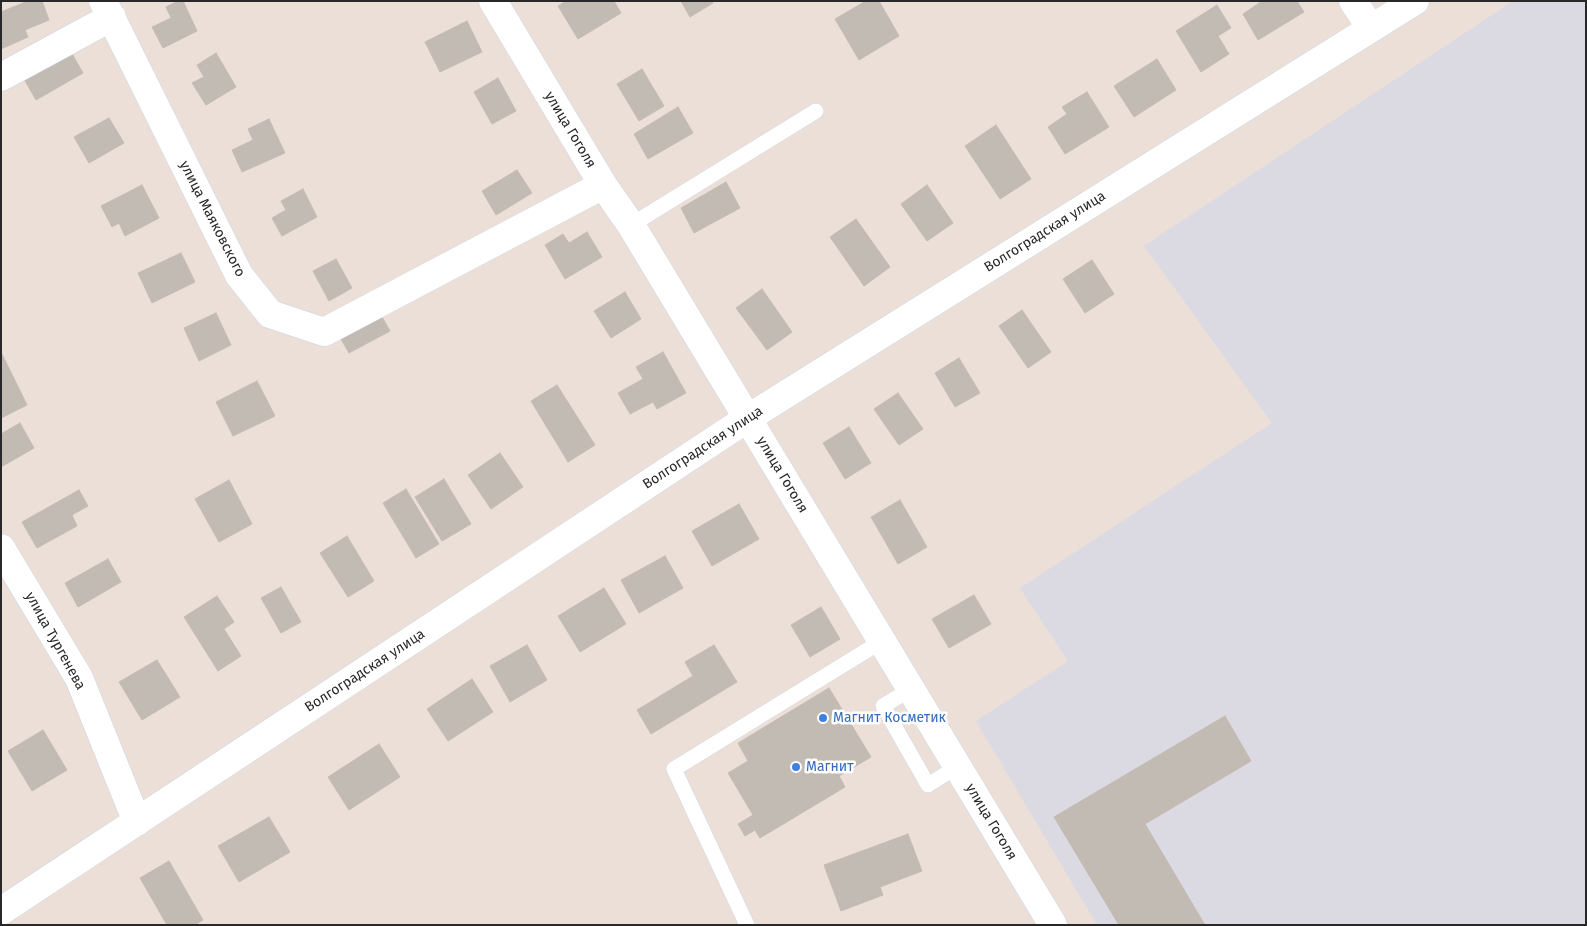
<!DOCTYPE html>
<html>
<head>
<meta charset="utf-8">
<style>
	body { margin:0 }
	#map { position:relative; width:1587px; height:926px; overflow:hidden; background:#ebdfd8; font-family:"Fira Sans",sans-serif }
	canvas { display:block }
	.frame { position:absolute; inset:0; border:2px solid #282828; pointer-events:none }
</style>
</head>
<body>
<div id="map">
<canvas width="1587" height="926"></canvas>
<div class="frame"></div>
</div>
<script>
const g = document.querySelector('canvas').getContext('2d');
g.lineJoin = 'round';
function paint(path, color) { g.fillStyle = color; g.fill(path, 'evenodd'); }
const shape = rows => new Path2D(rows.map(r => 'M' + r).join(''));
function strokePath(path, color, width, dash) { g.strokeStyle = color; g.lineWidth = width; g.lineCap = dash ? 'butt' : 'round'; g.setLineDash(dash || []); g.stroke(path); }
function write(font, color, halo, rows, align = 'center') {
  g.font = font + ' "Fira Sans",sans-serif'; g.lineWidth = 5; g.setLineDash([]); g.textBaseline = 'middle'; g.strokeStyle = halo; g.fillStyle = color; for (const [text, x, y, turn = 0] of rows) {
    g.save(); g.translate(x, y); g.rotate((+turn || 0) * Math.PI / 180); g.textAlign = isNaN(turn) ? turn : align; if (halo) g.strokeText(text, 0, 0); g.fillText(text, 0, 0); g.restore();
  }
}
paint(shape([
	[1513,1,1586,1,1586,925,1097,925,976,721,1068,661,1020,588,1272,423,1144,246]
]), '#dbdae3');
const building = shape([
	[28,1,42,1,49,20,25,30,28,37,1,49,1,12,28,1],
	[178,1,183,1,197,31,163,48,152,27,171,18,166,7,178,1],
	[566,1,614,1,621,13,578,39,558,6,566,1],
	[681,1,712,1,713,3,690,17,681,1],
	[866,1,879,1,899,36,859,60,835,19,866,1],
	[1262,1,1297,1,1304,12,1258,40,1243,14,1262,1],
	[1217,5,1231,28,1218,36,1229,54,1201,72,1176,31,1217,5],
	[467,21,482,52,440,72,425,42,467,21],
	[67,45,83,73,36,100,20,72,67,45],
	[216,53,236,87,206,105,192,83,204,77,197,65,216,53],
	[1157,59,1176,90,1134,117,1114,86,1157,59],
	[642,69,664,106,639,121,617,84,642,69],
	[498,78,516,111,492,124,474,92,498,78],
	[1087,92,1109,127,1065,154,1048,127,1067,114,1062,107,1087,92],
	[678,107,693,133,648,159,634,134,678,107],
	[109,118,124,143,89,163,74,137,109,118],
	[269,119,285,153,242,172,232,150,253,140,248,129,269,119],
	[996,125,1031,179,1000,199,965,146,996,125],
	[517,170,532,193,496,215,482,191,517,170],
	[726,182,740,208,694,233,681,208,726,182],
	[142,185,159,218,125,236,119,223,112,227,101,206,142,185],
	[927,185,953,223,927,241,901,204,927,185],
	[303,189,317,217,282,236,272,218,286,210,281,201,303,189],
	[856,219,890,267,864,286,830,237,856,219],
	[587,232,602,257,565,279,545,245,563,234,569,243,587,232],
	[181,253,195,282,152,303,138,273,181,253],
	[336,259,352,288,329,301,313,271,336,259],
	[1092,260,1114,294,1085,313,1063,279,1092,260],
	[762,289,792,332,767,350,736,308,762,289],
	[625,292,641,319,611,338,594,311,625,292],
	[378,310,390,331,349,353,337,332,378,310],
	[1022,310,1051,352,1028,368,999,326,1022,310],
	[216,313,231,345,199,361,184,328,216,313],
	[1,352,27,405,1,418,1,352],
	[663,352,686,393,657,409,653,402,630,414,618,393,643,379,636,367,663,352],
	[959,358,980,393,955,407,935,373,959,358],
	[257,381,275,416,233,436,216,402,257,381],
	[557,385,595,445,568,462,531,401,557,385],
	[898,393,923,429,899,445,874,409,898,393],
	[20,423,34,448,1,467,1,434,20,423],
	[849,427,871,463,845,479,823,443,849,427],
	[500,453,523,487,491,509,468,475,500,453],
	[444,479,471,524,442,541,415,497,444,479],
	[229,480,252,524,219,542,195,499,229,480],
	[406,489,439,544,416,558,383,503,406,489],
	[79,490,88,506,72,515,77,526,37,548,22,522,79,490],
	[900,500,927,547,898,564,871,517,900,500],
	[739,504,759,539,712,566,692,531,739,504],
	[347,536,374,581,348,597,320,553,347,536],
	[665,556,683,588,639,613,621,580,665,556],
	[108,559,121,582,78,607,65,583,108,559],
	[281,587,301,622,281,633,261,598,281,587],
	[604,588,626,624,580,652,558,616,604,588],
	[974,595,991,624,949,648,932,619,974,595],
	[217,596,234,622,224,629,241,656,218,671,184,617,217,596],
	[821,607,840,639,810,657,791,625,821,607],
	[527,645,547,680,510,702,490,666,527,645],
	[714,645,737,682,651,734,637,710,693,676,685,662,714,645],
	[157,660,180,697,142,720,119,682,157,660],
	[472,679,493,712,448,741,427,709,472,679],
	[829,688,871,757,839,776,845,787,760,838,755,830,745,836,738,824,753,815,728,773,748,761,738,743,829,688],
	[1225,716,1251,761,1145,824,1205,925,1119,925,1054,817,1225,716],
	[43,730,67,770,32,791,8,751,43,730],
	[379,744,400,777,349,810,328,777,379,744],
	[269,817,290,852,239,882,218,846,269,817],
	[908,834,922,871,880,887,883,895,841,911,824,865,908,834],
	[169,861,203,920,195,925,167,925,140,878,169,861]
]);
paint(building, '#c2bbb4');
strokePath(building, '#c6bbb2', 1);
const service = shape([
	[631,225,816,111],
	[911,689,883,706,928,785,958,766],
	[747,925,674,769,882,641]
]);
const minor = shape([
	[103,1,239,275,270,314,324,332,603,185],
	[493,1,603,185,631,225,1053,925],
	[1353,1,1371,28],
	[1,77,112,17],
	[1,548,79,678,137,822],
	[1,911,748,418,1415,1]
]);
strokePath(service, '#ced5e2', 16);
strokePath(minor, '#ced5e2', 29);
strokePath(service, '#fff', 15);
strokePath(minor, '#fff', 28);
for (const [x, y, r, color] of [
	[823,718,5,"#3f7fe0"],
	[796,767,5,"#3f7fe0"]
]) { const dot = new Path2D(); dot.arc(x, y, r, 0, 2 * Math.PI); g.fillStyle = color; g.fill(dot); strokePath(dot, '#fff', 2); }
write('14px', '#282828', '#fff', [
	["улица Гоголя",570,130,59],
	["улица Маяковского",212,219,63],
	["Волгоградская улица",1045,232,-32],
	["Волгоградская улица",703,448,-33],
	["улица Гоголя",782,475,59],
	["улица Тургенева",55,641,61],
	["Волгоградская улица",365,671,-33],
	["улица Гоголя",991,822,59]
]);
write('14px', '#366cbe', '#fff', [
	["Магнит Косметик",833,718],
	["Магнит",806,767]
], 'left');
</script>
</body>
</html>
